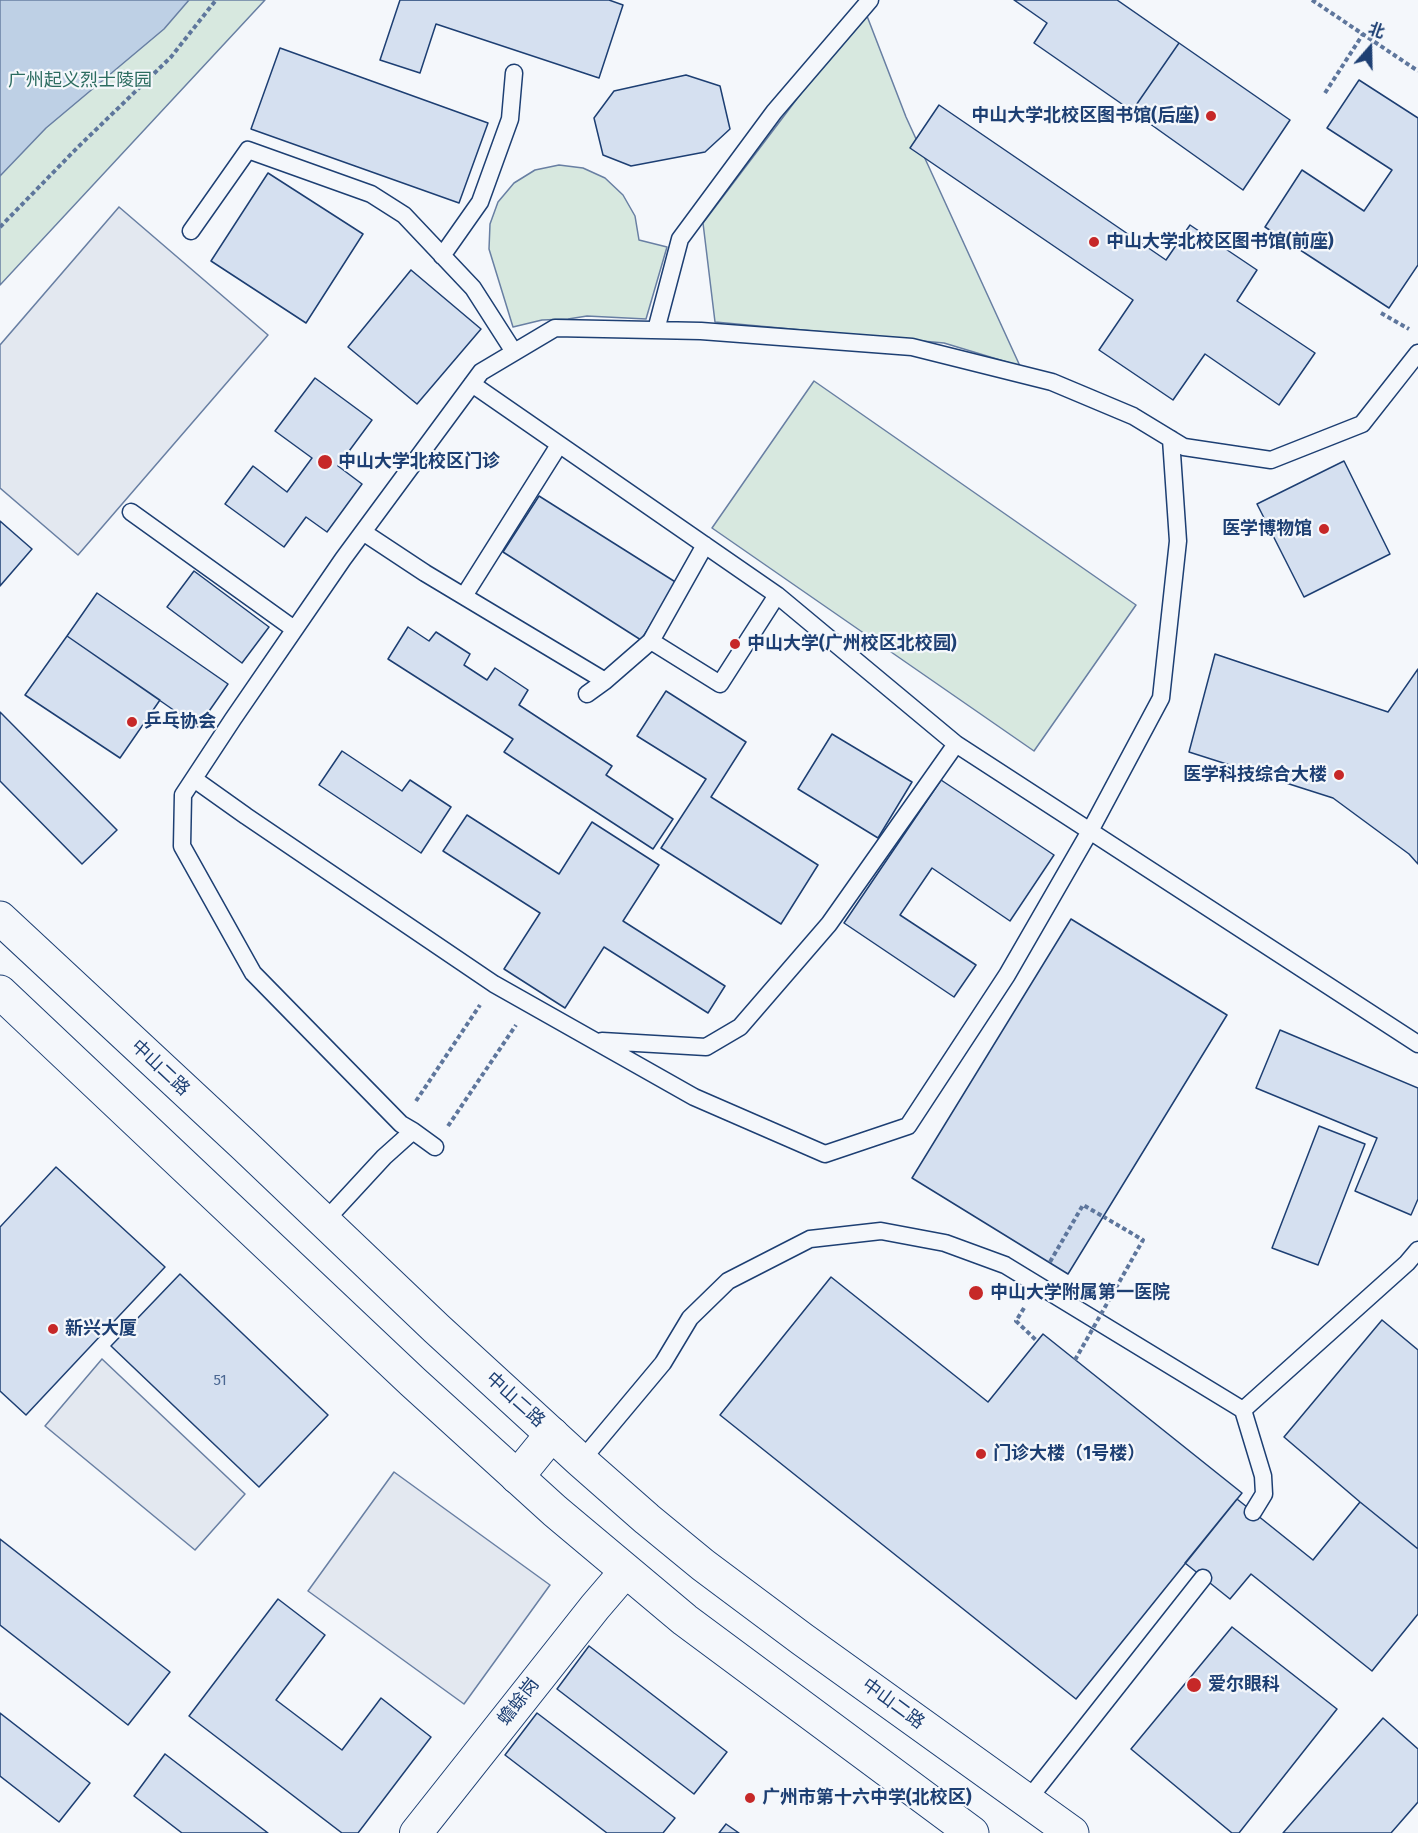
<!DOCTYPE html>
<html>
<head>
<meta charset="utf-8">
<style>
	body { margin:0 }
	#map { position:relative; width:1418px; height:1833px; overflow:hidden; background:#f4f7fb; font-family:"Fira Sans","Noto Sans SC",sans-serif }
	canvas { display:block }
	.north { position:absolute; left:1340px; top:18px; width:60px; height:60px; -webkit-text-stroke:4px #f4f7fb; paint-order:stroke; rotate:20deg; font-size:16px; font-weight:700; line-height:24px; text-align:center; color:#1d3f73 }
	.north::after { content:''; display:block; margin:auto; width:21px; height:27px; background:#1d3f73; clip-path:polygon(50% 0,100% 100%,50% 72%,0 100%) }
</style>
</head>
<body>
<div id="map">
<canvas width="1418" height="1833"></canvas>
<div class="north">北</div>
</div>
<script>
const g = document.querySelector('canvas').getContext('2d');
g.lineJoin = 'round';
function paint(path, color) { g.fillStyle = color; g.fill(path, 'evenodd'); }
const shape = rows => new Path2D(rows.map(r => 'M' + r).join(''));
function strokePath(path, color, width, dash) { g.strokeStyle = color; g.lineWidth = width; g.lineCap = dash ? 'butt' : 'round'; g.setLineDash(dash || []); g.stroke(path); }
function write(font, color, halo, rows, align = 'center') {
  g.font = font + ' "Fira Sans","Noto Sans SC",sans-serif'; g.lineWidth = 4.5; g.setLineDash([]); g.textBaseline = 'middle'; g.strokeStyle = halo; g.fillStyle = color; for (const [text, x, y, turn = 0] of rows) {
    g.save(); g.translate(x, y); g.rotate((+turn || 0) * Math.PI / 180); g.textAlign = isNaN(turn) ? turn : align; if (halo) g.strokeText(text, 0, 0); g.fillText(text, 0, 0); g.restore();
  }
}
const green = shape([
	[0,0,265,0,0,285,0,0],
	[867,16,906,117,1020,366,944,343,715,322,703,223,821,67,867,16],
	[559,165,583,168,605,178,623,195,635,216,639,240,667,247,646,319,587,316,568,319,542,320,513,327,489,249,490,224,498,202,514,183,535,170,559,165],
	[814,381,1136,605,1034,751,712,528,814,381]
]);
paint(green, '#d7e8df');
strokePath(green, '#687fa3', 1.5);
const parking = shape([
	[119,207,268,335,78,555,0,488,0,345,119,207],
	[102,1359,245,1494,195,1550,45,1426,102,1359],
	[394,1472,550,1585,464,1704,308,1591,394,1472]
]);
paint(parking, '#e3e8f0');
strokePath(parking, '#687fa3', 1.5);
const water = shape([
	[0,0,189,0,164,29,46,128,0,176,0,0]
]);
paint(water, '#bed0e5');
strokePath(water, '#687fa3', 1.5);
const building = shape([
	[400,0,609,0,623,5,599,78,436,24,420,73,380,60,400,0],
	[1014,0,1117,0,1179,43,1132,111,1034,43,1047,23,1014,0],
	[1179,43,1290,120,1243,190,1132,111,1179,43],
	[280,48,488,123,459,203,251,129,280,48],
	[686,75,720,86,730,129,705,152,631,166,603,155,594,118,614,91,686,75],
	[1359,80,1418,118,1418,265,1389,308,1265,227,1302,170,1364,211,1392,170,1327,128,1359,80],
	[939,105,1166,260,1190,225,1257,270,1237,301,1315,353,1279,405,1205,354,1173,400,1099,350,1133,300,910,148,939,105],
	[268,173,363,234,306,323,211,261,268,173],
	[411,270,481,329,417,404,348,347,411,270],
	[315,378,372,420,338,466,362,484,327,532,306,517,284,547,225,504,253,466,287,492,312,458,275,431,315,378],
	[1344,461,1390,554,1304,597,1257,504,1344,461],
	[539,496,677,583,641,640,503,552,539,496],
	[0,521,32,549,0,586,0,521],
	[194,571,269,627,242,663,167,607,194,571],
	[97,593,228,684,198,727,67,636,97,593],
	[408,627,429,641,436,632,470,654,464,665,487,680,495,668,528,690,519,705,612,766,606,775,673,819,653,849,504,752,513,739,388,659,408,627],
	[67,636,160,700,120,758,25,695,67,636],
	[1215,654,1388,712,1418,669,1418,864,1409,854,1333,798,1189,752,1215,654],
	[666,691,746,742,711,797,818,865,781,924,661,848,706,779,637,736,666,691],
	[0,712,117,830,82,864,0,781,0,712],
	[832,734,912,782,878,838,798,789,832,734],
	[342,751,402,791,410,780,451,807,421,853,319,785,342,751],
	[941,780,1054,855,1010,921,932,868,900,915,976,965,954,997,844,923,941,780],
	[467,815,559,874,592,822,659,865,623,921,725,986,708,1013,604,947,565,1008,504,969,540,913,443,851,467,815],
	[1071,919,1227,1015,1068,1274,912,1178,1071,919],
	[1280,1030,1418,1088,1418,1199,1411,1215,1355,1191,1377,1138,1256,1088,1280,1030],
	[1319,1126,1365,1144,1318,1265,1272,1248,1319,1126],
	[56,1167,165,1267,26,1415,0,1391,0,1227,56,1167],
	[180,1274,328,1415,259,1487,111,1346,180,1274],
	[831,1277,988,1402,1043,1334,1242,1493,1076,1699,720,1415,831,1277],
	[1382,1320,1418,1350,1418,1549,1360,1502,1284,1437,1382,1320],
	[1237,1499,1313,1560,1360,1502,1418,1549,1418,1614,1372,1671,1251,1574,1230,1599,1185,1563,1237,1499],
	[0,1539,170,1672,128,1725,0,1625,0,1539],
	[278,1599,325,1635,276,1700,342,1750,381,1698,431,1737,358,1833,342,1833,189,1716,278,1599],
	[1232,1627,1337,1709,1239,1833,1232,1833,1131,1749,1232,1627],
	[589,1646,727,1752,694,1794,557,1689,589,1646],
	[0,1713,90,1783,59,1822,0,1776,0,1713],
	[537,1713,675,1818,663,1833,607,1833,505,1755,537,1713],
	[1383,1718,1418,1749,1418,1802,1391,1833,1283,1833,1383,1718],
	[165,1754,268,1833,182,1833,134,1796,165,1754],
	[726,1824,739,1833,719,1833,726,1824]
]);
paint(building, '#d5e0f0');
strokePath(building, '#1d3f73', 1.5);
const lane = shape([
	[191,231,248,150,371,194,404,215,473,288,514,352],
	[442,256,480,202,510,119,514,73],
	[656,330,680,239,774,112,870,0],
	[472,384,777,595,956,744,1418,1044],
	[131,512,294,629],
	[363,532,425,573,605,681],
	[464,596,559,445],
	[651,641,705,545],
	[587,694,605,681,651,641,720,684,777,595],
	[194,779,246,816,494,984,694,1097,825,1154,908,1126,1007,975,1090,831,1161,698,1178,541,1171,439],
	[602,1041,706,1047,740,1027,829,924,956,744],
	[413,1131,435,1147],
	[324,1222,384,1157,413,1131,401,1124,253,973,182,846,183,795,233,719,343,559,481,372,555,328,701,331,912,347,1052,382,1133,416,1184,447,1271,460,1362,424,1418,353],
	[581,1461,663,1363,690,1318,728,1281,810,1239,881,1231,945,1243,1005,1265,1243,1410],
	[1253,1512,1264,1494,1263,1476,1243,1410,1407,1263,1418,1250],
	[1027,1801,1203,1578]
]);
const street = shape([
	[416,1833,595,1607,625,1572]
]);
const secondary = shape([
	[517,1477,552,1434]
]);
const primary = shape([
	[0,918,245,1146,437,1329,581,1461,647,1519,703,1565,802,1639,1072,1833],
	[0,992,413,1382,555,1511,685,1620,972,1833]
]);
strokePath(lane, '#1d3f73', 19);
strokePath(street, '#1d3f73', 34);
strokePath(secondary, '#1d3f73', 35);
strokePath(primary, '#1d3f73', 35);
strokePath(shape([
	[1312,0,1418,71],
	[1325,93,1363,34],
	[0,227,77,148,171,57,216,0],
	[1381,313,1409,329],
	[416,1101,480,1005],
	[448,1126,516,1025],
	[1050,1262,1083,1205,1104,1217],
	[1024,1308,1016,1321,1037,1341]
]), '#5e769c', 4, [4.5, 3]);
strokePath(lane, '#f4f7fb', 16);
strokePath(street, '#f4f7fb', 32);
strokePath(secondary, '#f4f7fb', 33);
strokePath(primary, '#f4f7fb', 33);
strokePath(shape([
	[1075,1360,1143,1240,1104,1217]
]), '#5e769c', 4, [4.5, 3]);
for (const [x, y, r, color] of [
	[1211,116,6,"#c62828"],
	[1094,242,6,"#c62828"],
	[325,462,8,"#c62828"],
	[1324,529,6,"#c62828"],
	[735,644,6,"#c62828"],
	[132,722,6,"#c62828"],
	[1339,775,6,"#c62828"],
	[976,1293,8,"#c62828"],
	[53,1329,6,"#c62828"],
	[981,1454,6,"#c62828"],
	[1194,1685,8,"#c62828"],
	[750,1798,6,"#c62828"]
]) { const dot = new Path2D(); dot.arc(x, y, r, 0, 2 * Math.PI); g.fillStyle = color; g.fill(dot); strokePath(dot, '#f4f7fb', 2); }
write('15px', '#4b6792', null, [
	["51",220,1381]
]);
write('18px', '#2c6c60', '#f4f7fb', [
	["广州起义烈士陵园",80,81]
]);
write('bold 18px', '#1d3f73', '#f4f7fb', [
	["中山大学北校区图书馆(后座)",1199,116,"right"],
	["中山大学北校区图书馆(前座)",1106,242],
	["中山大学北校区门诊",338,462],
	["医学博物馆",1312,529,"right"],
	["中山大学(广州校区北校园)",747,644],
	["乒乓协会",144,722],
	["医学科技综合大楼",1327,775,"right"],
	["中山大学附属第一医院",990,1293],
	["新兴大厦",65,1329],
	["门诊大楼（1号楼）",993,1454],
	["爱尔眼科",1208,1685],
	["广州市第十六中学(北校区)",762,1798]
], 'left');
write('18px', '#1d3f73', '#f4f7fb', [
	["中山二路",160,1068,43],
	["中山二路",515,1400,42],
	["蟾蜍岗",519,1702,-52],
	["中山二路",893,1704,36]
]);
</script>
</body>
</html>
